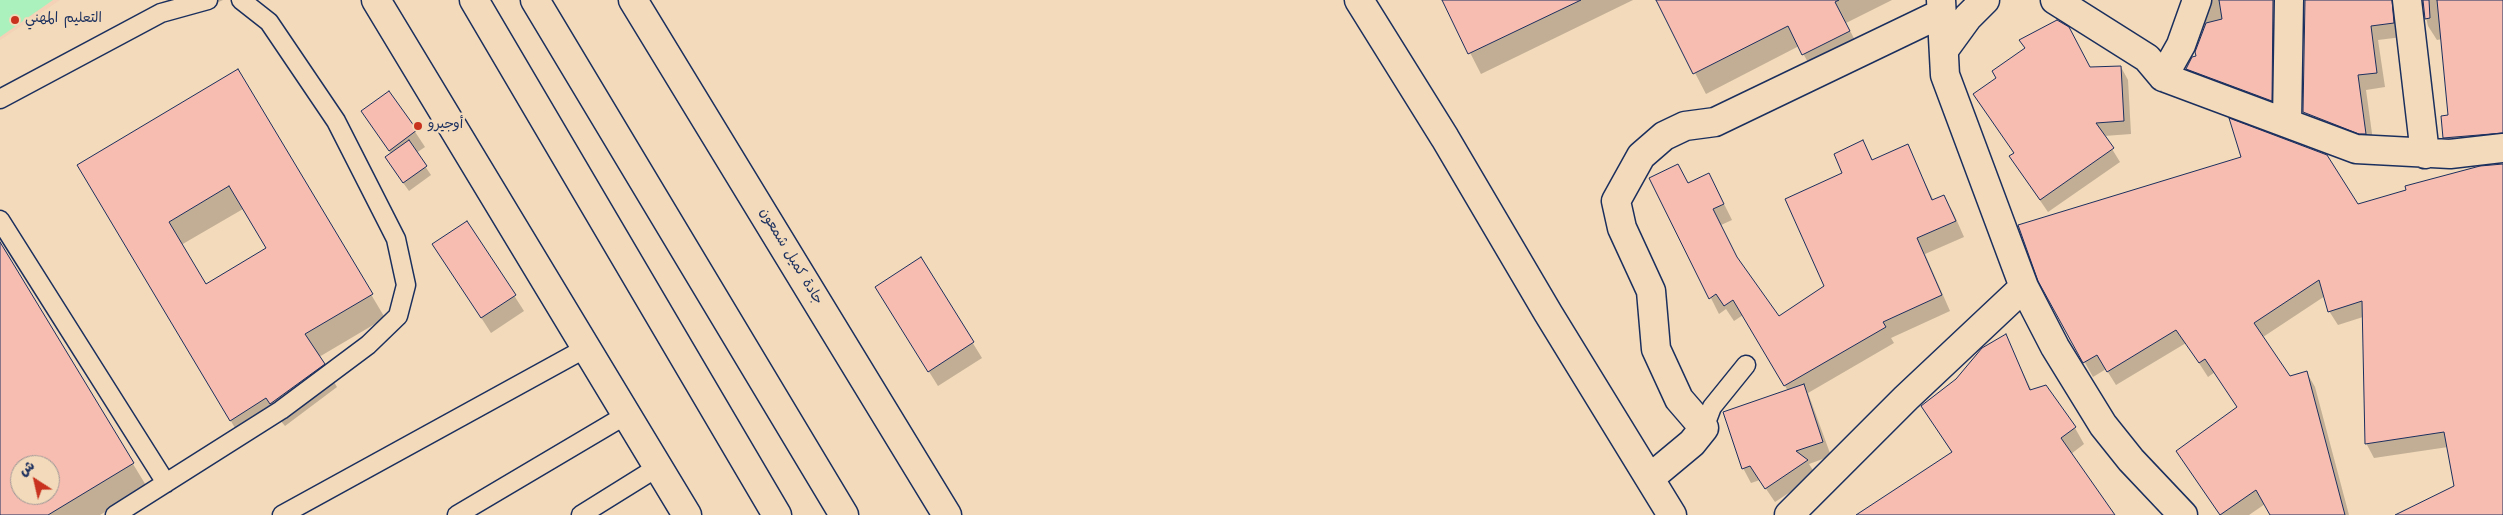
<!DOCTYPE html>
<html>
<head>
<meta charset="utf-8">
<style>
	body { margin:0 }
	#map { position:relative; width:2503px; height:515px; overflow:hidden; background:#f2daba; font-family:Kalam,"Playpen Sans Arabic",sans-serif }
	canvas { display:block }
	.north { position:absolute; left:10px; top:455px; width:50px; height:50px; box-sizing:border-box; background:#f2daba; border:1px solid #9c9695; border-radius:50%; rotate:325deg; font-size:14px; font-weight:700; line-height:20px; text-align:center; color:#1b2f5e }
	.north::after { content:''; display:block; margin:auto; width:18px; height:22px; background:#c8321e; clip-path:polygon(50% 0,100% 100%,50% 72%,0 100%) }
</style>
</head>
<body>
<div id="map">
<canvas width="2503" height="515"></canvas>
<div class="north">ش</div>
</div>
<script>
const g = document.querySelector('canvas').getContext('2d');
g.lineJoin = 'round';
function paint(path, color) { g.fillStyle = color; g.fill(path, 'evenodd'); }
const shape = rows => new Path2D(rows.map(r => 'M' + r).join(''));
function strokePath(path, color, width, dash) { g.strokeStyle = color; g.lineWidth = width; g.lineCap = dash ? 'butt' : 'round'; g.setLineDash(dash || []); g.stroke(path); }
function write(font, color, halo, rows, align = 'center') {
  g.font = font + ' Kalam,"Playpen Sans Arabic",sans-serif'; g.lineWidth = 5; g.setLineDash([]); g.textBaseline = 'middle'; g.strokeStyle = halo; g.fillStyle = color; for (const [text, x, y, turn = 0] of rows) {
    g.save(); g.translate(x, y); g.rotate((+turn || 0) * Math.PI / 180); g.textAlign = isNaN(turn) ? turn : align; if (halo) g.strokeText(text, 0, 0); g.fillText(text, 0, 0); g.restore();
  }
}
paint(shape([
	[0,0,60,0,0,40]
]), '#f4d1b7');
paint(shape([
	[0,0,53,0,0,37]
]), '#abf1bd');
paint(shape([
	[205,0,223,0,210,6],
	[1443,0,1633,0,1481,74],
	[1657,0,1892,0,1846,23,1861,52,1815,75,1799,46,1706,94],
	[2212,0,2292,0,2279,114,2195,83,2187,69,2197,57,2196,52],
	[2304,0,2410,0,2402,37,2378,40,2385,87,2366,90,2374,148,2313,127,2304,112,2306,1],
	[2422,0,2503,0,2503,147,2453,152,2444,138,2449,116,2442,39,2437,40,2428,26],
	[2121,67,2128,80,2131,134,2104,136,2120,162,2048,212,2019,170,2014,154,2000,130,2080,85],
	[238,70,385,318,319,357,337,387,285,426,280,420,244,443,92,188],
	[243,209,267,249,206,286,181,245],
	[389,92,425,147,416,153,431,175,409,191,391,166,391,154,362,111],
	[1863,142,1873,161,1907,146,1934,201,1944,196,1953,212,1964,237,1925,254,1950,311,1891,338,1894,343,1808,393,1831,456,1809,464,1816,475,1775,502,1760,480,1751,483,1743,468,1788,391,1743,315,1734,321,1726,309,1719,314,1651,179,1717,190,1732,220,1721,225,1740,264,1779,317,1826,286,1844,174],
	[2503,165,2503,515,2398,515,2455,487,2448,447,2374,458,2366,443,2363,317,2338,325,2329,311,2325,296,2263,337,2289,377,2307,373,2315,387,2349,515,2272,515,2265,504,2249,515,2220,515,2178,452,2238,408,2215,372,2208,377,2186,343,2116,385,2106,369,2093,377,2039,280,2357,205],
	[467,222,524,311,491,333,434,244],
	[0,245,147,487,100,515,0,515],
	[20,465,50,465,50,495,20,495],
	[921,259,982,358,938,386,886,303],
	[2005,336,2032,391,2075,428,2084,444,2071,454,2113,515,1862,515,1952,453,1922,406,1957,380]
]), '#0003');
const building = shape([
	[1442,0,1581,0,1468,54,1442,0],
	[1656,0,1839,0,1835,2,1850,31,1802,55,1788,26,1693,74,1656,0],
	[2219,0,2273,0,2272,101,2186,69,2192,57,2196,56,2195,52,2206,23,2222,19,2219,0],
	[2305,0,2392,0,2394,23,2371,26,2377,73,2358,75,2366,134,2359,134,2303,112,2305,0],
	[2423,0,2429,0,2430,18,2425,19,2423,0],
	[2437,0,2503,0,2503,133,2443,138,2441,116,2448,115,2437,0],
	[2057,20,2069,27,2090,67,2121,66,2124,121,2096,123,2114,148,2040,200,2009,156,2014,153,1973,94,1996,78,1992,71,2025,48,2019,40,2057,20],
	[238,69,373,294,305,334,325,364,270,404,266,398,230,421,77,165,238,69],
	[229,186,266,248,206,284,169,222,229,186],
	[389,91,417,130,389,151,361,111,389,91],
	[2229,118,2327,155,2358,204,2406,190,2405,186,2480,166,2503,164,2503,515,2395,515,2454,486,2444,432,2365,444,2362,301,2328,312,2319,280,2254,323,2290,376,2307,371,2345,515,2270,515,2256,490,2220,515,2176,451,2237,407,2205,359,2199,363,2176,330,2107,372,2097,355,2083,363,2038,281,2018,225,2241,157,2229,118],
	[409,140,427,166,403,183,385,157,409,140],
	[1863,140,1872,160,1908,144,1932,200,1944,195,1956,221,1917,238,1942,295,1883,322,1886,327,1784,386,1733,300,1724,306,1716,294,1709,299,1649,178,1678,164,1688,183,1709,173,1724,204,1713,209,1737,257,1779,316,1824,286,1785,199,1842,173,1834,154,1863,140],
	[467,221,516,295,481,318,432,244,467,221],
	[0,242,134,463,48,515,0,515,0,242],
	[20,465,50,465,50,495,20,495,20,465],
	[921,257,974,342,928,372,875,287,921,257],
	[2006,334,2030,390,2046,385,2076,427,2061,438,2115,515,1856,515,1952,452,1921,406,1956,379,1982,348,2006,334],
	[1804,384,1823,442,1796,451,1808,460,1765,489,1750,466,1742,469,1723,412,1804,384]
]);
paint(building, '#f7bdb1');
strokePath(building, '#1b2f5e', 1);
const lane = shape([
	[0,99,161,13,208,0],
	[0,220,166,483],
	[1704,428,1712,407,1746,365],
	[115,515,281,410,368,345,398,316,406,285,396,239,336,121,269,22,241,0],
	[282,515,586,348],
	[457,515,626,415],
	[581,515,658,467]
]);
const street = shape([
	[1359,0,1445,138,1548,313,1672,515],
	[1941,0,1945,75,2024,287,2055,347,2103,425,2131,460,2183,515],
	[2055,0,2147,58,2163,77,2356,149,2450,154,2503,148],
	[2407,0,2425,154],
	[1944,50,1968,17,1985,0],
	[2163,77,2181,45,2197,0],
	[2287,123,2289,0],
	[1650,478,1692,443,1704,428,1679,399,1656,349,1651,291,1622,228,1616,201,1641,156,1664,136,1685,126,1715,122,1942,13],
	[1789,515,1906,398,2024,287]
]);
const secondary = shape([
	[376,0,687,515],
	[633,0,947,515]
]);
const highway = shape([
	[474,0,777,515],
	[535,0,844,515]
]);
strokePath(lane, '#1b2f5e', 21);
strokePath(street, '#1b2f5e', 31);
strokePath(secondary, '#1b2f5e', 31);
strokePath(highway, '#1b2f5e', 31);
strokePath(lane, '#f2daba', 18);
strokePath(street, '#f2daba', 28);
strokePath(secondary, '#f2daba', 28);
strokePath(highway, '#f2daba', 28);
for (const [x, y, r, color] of [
	[15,20,5,"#c8321e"],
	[418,126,5,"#c8321e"]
]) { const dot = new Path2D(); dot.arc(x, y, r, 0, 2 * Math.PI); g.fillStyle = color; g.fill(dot); strokePath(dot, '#f2daba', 2); }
write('14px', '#1b2f5e', '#f2daba', [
	["التعليم المهني",25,20],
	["أوجيرو",428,126]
], 'left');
write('14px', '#1b2f5e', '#f2daba', [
	["جادة كميل شمعون",790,257,59]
]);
</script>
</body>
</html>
